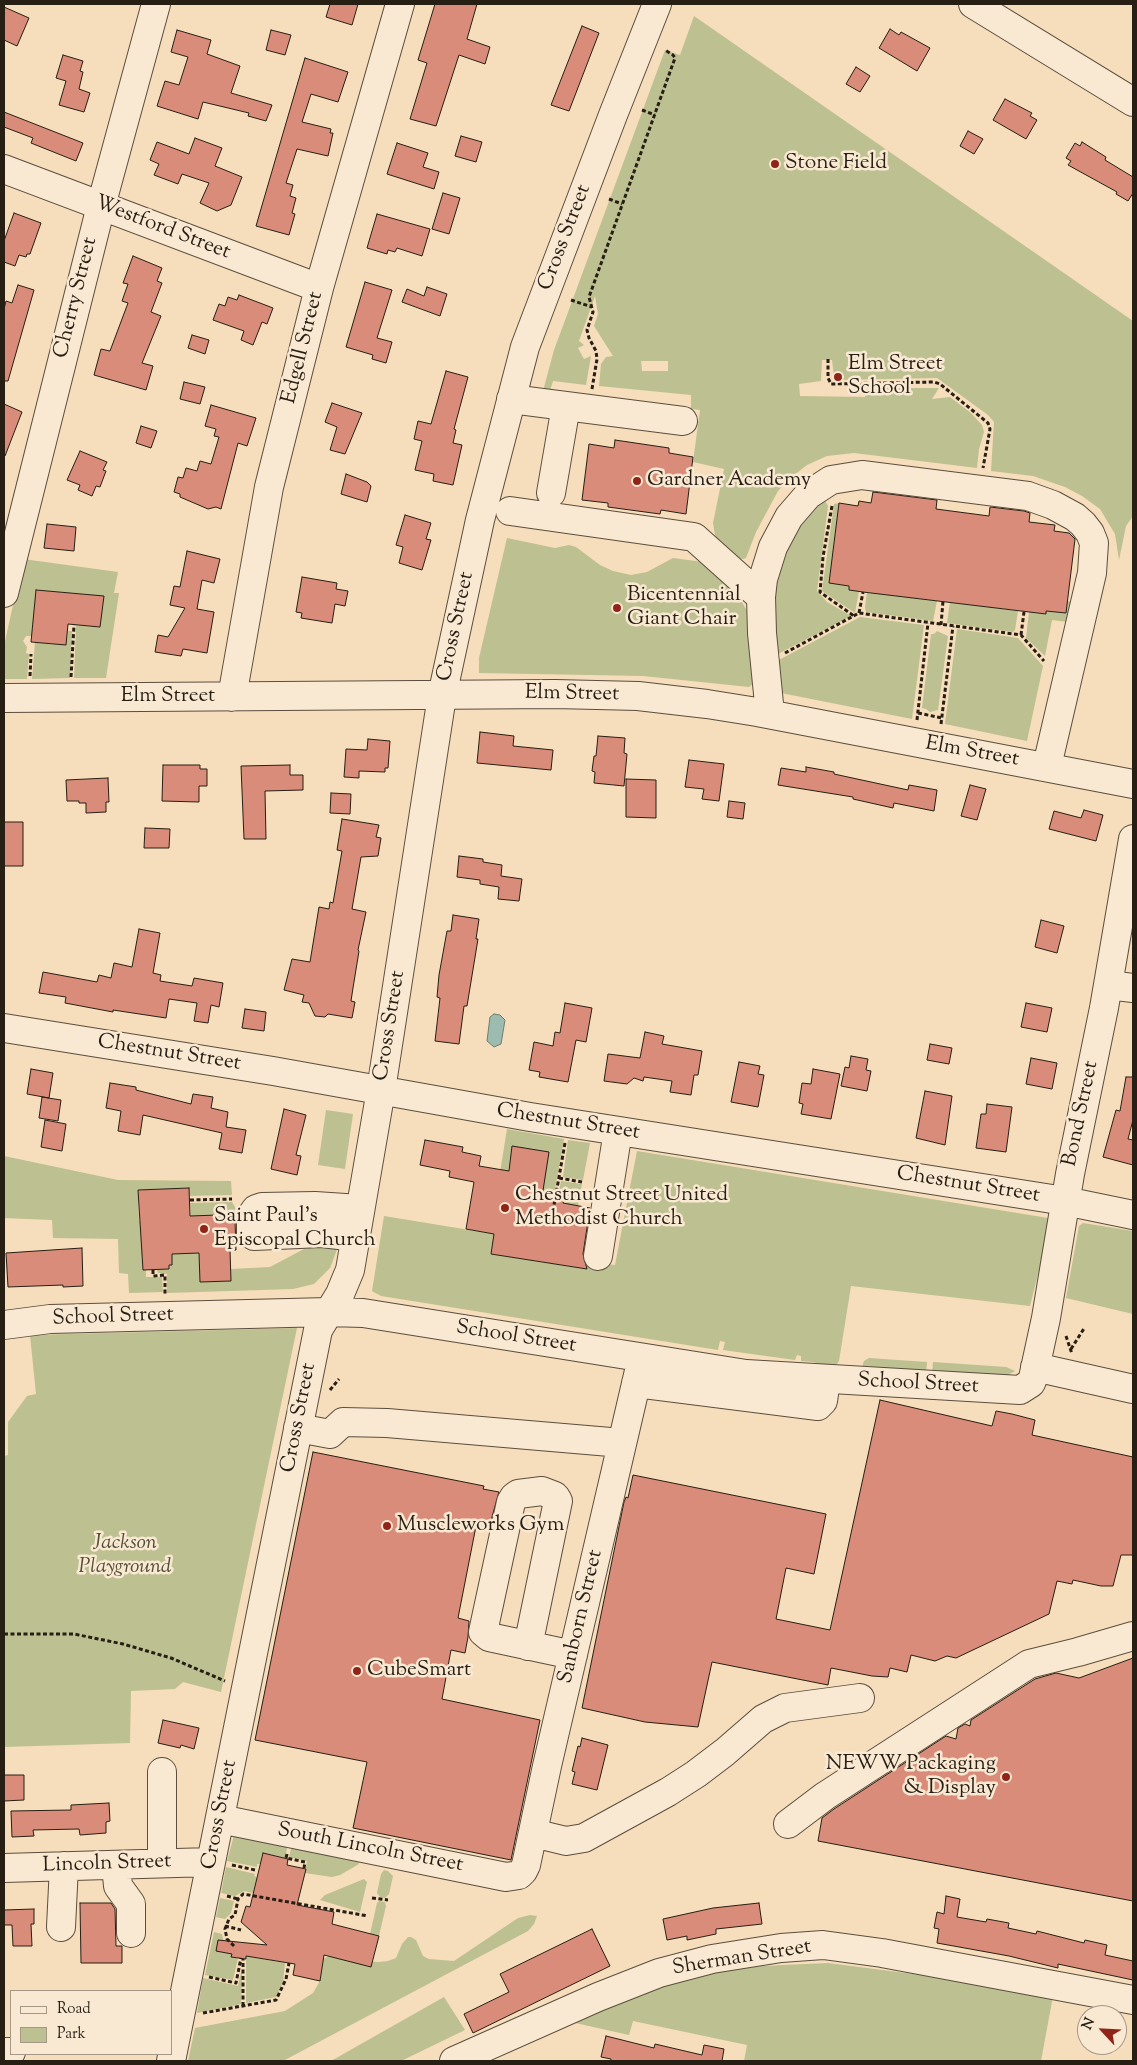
<!DOCTYPE html>
<html>
<head>
<meta charset="utf-8">
<style>
	body { margin:0 }
	#map { position:relative; width:1137px; height:2065px; overflow:hidden; background:#f6ddbb; font-family:"Sorts Mill Goudy",serif }
	canvas { display:block }
	.frame { position:absolute; inset:0; border:5px solid #271e14; pointer-events:none }
	.legend { position:absolute; left:10px; top:1990px; width:162px; height:65px; box-sizing:border-box; background:#f9e9d3; border:1px solid #a59887; margin:0; padding:6px 9px; list-style:none; font-size:15px; color:#271e14 }
	.legend li { display:flex; align-items:center; gap:10px; height:25px }
	.legend b { width:25px; border:1px solid #a59887 }
	.north { position:absolute; left:1077px; top:2005px; width:50px; height:50px; box-sizing:border-box; background:#f9e9d3; border:1px solid #a59887; border-radius:50%; rotate:295deg; font-size:14px; font-weight:700; line-height:20px; text-align:center; color:#271e14 }
	.north::after { content:''; display:block; margin:auto; width:18px; height:22px; background:#8f2418; clip-path:polygon(50% 0,100% 100%,50% 72%,0 100%) }
</style>
</head>
<body>
<div id="map">
<canvas width="1137" height="2065"></canvas>
<div class="frame"></div>
<ul class="legend">
<li><b style="height:6px;background:#f9e9d3"></b>Road</li>
<li><b style="height:14px;background:#bdc090"></b>Park</li>
</ul>
<div class="north">N</div>
</div>
<script>
const g = document.querySelector('canvas').getContext('2d');
g.lineJoin = 'round';
function paint(path, color) { g.fillStyle = color; g.fill(path, 'evenodd'); }
const shape = rows => new Path2D(rows.map(r => 'M' + r).join(''));
function strokePath(path, color, width, dash) { g.strokeStyle = color; g.lineWidth = width; g.lineCap = dash ? 'butt' : 'round'; g.setLineDash(dash || []); g.stroke(path); }
function write(font, color, halo, rows, align = 'center') {
  g.font = font + ' "Sorts Mill Goudy",serif'; g.lineWidth = 5; g.setLineDash([]); g.textBaseline = 'middle'; g.strokeStyle = halo; g.fillStyle = color; for (const [text, x, y, turn = 0] of rows) {
    g.save(); g.translate(x, y); g.rotate((+turn || 0) * Math.PI / 180); g.textAlign = isNaN(turn) ? turn : align; if (halo) g.strokeText(text, 0, 0); g.fillText(text, 0, 0); g.restore();
  }
}
paint(shape([
	[694,16,1133,321,1133,516,1126,526,1119,560,1115,534,1100,509,1082,496,1065,487,1033,476,991,471,994,422,988,415,937,378,837,380,834,376,832,360,822,360,821,381,799,384,800,396,865,397,867,388,939,388,932,399,950,397,971,413,982,425,984,432,979,449,977,468,854,453,827,456,807,465,789,479,778,491,756,532,746,558,743,559,735,557,720,543,715,535,713,523,724,469,693,462,700,410,691,409,691,395,599,386,601,364,606,357,613,356,594,326,598,314,595,296,579,341,584,345,578,348,584,359,591,356,586,385,553,381,550,391,543,391,554,350,665,50,680,55],
	[641,361,668,361,668,371,642,371],
	[823,497,828,506,817,591,827,602,851,616,776,655,770,601,791,532],
	[839,503,829,583,849,586,859,591,855,613,822,591,834,504],
	[507,538,555,548,569,545,576,547,600,565,613,571,631,575,647,572,673,558,703,562,732,586,749,614,754,683,749,687,643,676,479,673,479,658],
	[23,559,118,572,114,593,119,593,106,678,74,678,76,625,100,627,103,596,36,590,32,636,26,636,23,641,27,647,26,653,29,654,27,679,4,679,4,646],
	[867,592,937,601,933,621,866,612,865,607],
	[1067,601,1072,602,1068,622,1052,620,1045,656,1026,638,1029,612,1045,614,1046,611,1065,613],
	[950,602,1018,611,1015,630,1013,632,947,623],
	[860,617,924,625,912,719,781,693,775,662],
	[957,629,1018,638,1043,666,1027,741,945,724],
	[68,631,72,631,70,678,32,679,35,642,66,645],
	[937,631,948,636,938,710,930,712,926,709,922,708,931,634,934,634],
	[326,1110,353,1114,345,1169,318,1165],
	[507,1129,564,1139,552,1205,548,1204,550,1194,542,1193,512,1147,509,1171,504,1170,496,1197],
	[568,1140,590,1143,583,1180,563,1177],
	[637,1151,1048,1218,1044,1250,1030,1306,851,1286,839,1361,835,1367,832,1367,813,1362,801,1361,801,1356,797,1355,795,1360,723,1350,725,1342,720,1341,718,1350,381,1296,372,1291,384,1216,494,1234,491,1254,586,1269,588,1262,615,1265],
	[4,1156,118,1180,231,1181,232,1195,189,1196,189,1188,138,1190,139,1221,173,1220,142,1246,143,1270,146,1270,146,1277,162,1277,163,1292,129,1293,128,1274,119,1273,118,1239,53,1238,52,1220,4,1218],
	[561,1181,582,1184,578,1206,563,1203,564,1200,562,1200,555,1212],
	[232,1202,235,1207,235,1221,218,1221,218,1215,191,1222,190,1203],
	[1083,1223,1133,1231,1133,1314,1066,1298,1079,1226],
	[313,1247,338,1247,330,1268,314,1284,293,1289,167,1293,167,1274,158,1273,157,1270,169,1269,172,1250,191,1253,199,1250,200,1282,231,1281,231,1269,270,1267,304,1249],
	[297,1328,221,1692,183,1682,175,1689,131,1691,130,1743,4,1747,4,1456,8,1455,8,1422,27,1396,36,1394,30,1335],
	[869,1358,927,1362,926,1374,861,1370,864,1361],
	[933,1362,1006,1367,1015,1371,1006,1376,932,1373],
	[234,1835,288,1844,285,1858,263,1853,260,1864,257,1864,257,1867,227,1861],
	[292,1845,358,1861,359,1864,340,1875,332,1877,305,1873,307,1861,289,1857],
	[226,1867,255,1874,254,1876,257,1877,253,1893,244,1891,235,1896,221,1893],
	[384,1870,388,1871,393,1876,389,1894,385,1898,380,1897,377,1893,381,1874],
	[364,1879,367,1882,360,1912,320,1900,325,1895],
	[220,1898,234,1901,231,1913,225,1919,216,1917],
	[379,1901,385,1902,386,1906,379,1936,370,1934,377,1903],
	[530,1915,537,1916,534,1924,528,1931,283,2061,188,2061,195,2028,285,2011,313,1993,320,1981,323,1959,329,1956,347,1960,379,1962,388,1961,396,1958,402,1944,408,1937,411,1937,416,1940,423,1956,429,1959,454,1961,518,1918],
	[214,1932,222,1934,224,1943,233,1949,232,1957,238,1958,233,1980,205,1975],
	[246,1956,285,1963,283,1982,276,1997,246,2003],
	[828,1963,960,1980,1053,1996,1041,2061,744,2061,747,2045,633,2021,629,2035,571,2022,658,1985,704,1974,761,1966],
	[241,1972,242,1973,241,2004,197,2013,203,1978,238,1986],
	[444,1997,465,2030,401,2061,331,2061]
]), '#bdc090');
const water = shape([
	[494,1014,500,1015,505,1020,501,1044,494,1047,487,1041,490,1017,494,1014]
]);
paint(water, '#9dbcb0');
strokePath(water, '#6e7d72', 1);
const building = shape([
	[330,4,358,4,352,25,326,17,330,4],
	[435,4,477,4,467,39,490,47,485,64,459,55,436,126,410,119,427,63,418,60,435,4],
	[4,7,29,18,17,46,4,40,4,7],
	[582,26,599,33,569,111,551,105,582,26],
	[890,29,899,35,901,32,930,48,917,71,879,48,890,29],
	[177,30,211,40,207,54,240,66,231,93,272,105,266,121,248,116,249,113,203,102,198,119,157,106,165,81,179,85,188,57,171,52,177,30],
	[271,30,291,35,285,55,266,50,271,30],
	[63,55,83,61,80,71,83,72,79,89,90,93,84,112,59,105,66,81,56,78,63,55],
	[305,58,348,72,338,102,311,94,302,122,331,129,330,133,333,133,328,156,297,149,286,183,293,185,290,196,296,198,292,213,295,214,289,235,256,226,305,58],
	[856,67,870,76,860,92,846,84,856,67],
	[1005,99,1032,113,1030,116,1037,120,1026,139,993,120,1005,99],
	[4,112,83,143,76,161,31,143,33,138,4,127,4,112],
	[968,131,983,139,974,154,960,146,968,131],
	[461,136,482,142,476,162,455,156,461,136],
	[195,138,222,148,215,166,242,177,231,205,217,211,200,203,209,183,182,174,178,184,154,175,159,164,150,160,157,142,189,154,195,138],
	[1082,142,1106,157,1105,160,1133,177,1133,193,1128,201,1116,194,1117,192,1068,165,1071,161,1066,158,1075,143,1080,146,1082,142],
	[397,143,428,153,423,167,439,172,434,189,387,174,397,143],
	[443,193,460,198,449,234,432,229,443,193],
	[14,213,41,223,30,254,27,254,26,257,19,255,15,266,4,262,4,241,14,213],
	[377,214,430,229,422,256,397,248,395,252,388,250,387,254,367,248,377,214],
	[133,256,162,268,157,281,162,283,151,312,161,316,142,363,153,366,146,390,94,375,101,349,110,351,128,303,122,301,128,284,123,283,133,256],
	[365,282,392,290,377,338,392,342,386,363,372,359,373,355,346,347,365,282],
	[18,285,34,290,8,381,4,381,4,309,6,301,12,303,18,285],
	[427,287,447,294,440,316,402,302,407,289,424,296,427,287],
	[239,295,273,308,267,324,262,322,253,345,241,340,244,331,213,320,219,304,225,306,228,297,237,300,239,295],
	[192,335,209,340,205,354,188,348,192,335],
	[446,371,468,377,454,429,456,430,453,443,462,445,453,485,433,481,434,474,415,470,422,441,414,439,418,421,431,424,446,371],
	[184,382,205,387,200,404,180,399,184,382],
	[332,403,362,413,345,454,330,450,337,427,325,422,332,403],
	[4,404,22,412,5,456,4,456,4,404],
	[211,405,256,418,247,446,238,443,221,509,216,507,208,509,180,497,180,494,174,492,178,477,183,478,186,468,197,471,200,461,211,464,219,437,214,436,216,429,205,426,211,405],
	[141,426,157,431,151,448,136,443,141,426],
	[615,440,669,448,669,453,693,457,686,514,661,510,660,514,608,507,608,503,582,500,589,444,614,448,615,440],
	[80,451,107,462,103,470,106,471,100,487,96,486,92,496,78,490,80,485,67,480,80,451],
	[346,474,367,482,371,486,367,502,341,494,346,474],
	[873,492,937,500,936,509,989,516,990,507,1024,511,1030,513,1029,522,1055,525,1054,531,1069,533,1075,539,1066,613,1046,611,1046,614,863,592,849,590,849,586,829,583,839,503,858,506,859,501,871,503,873,492],
	[405,515,431,523,426,539,431,540,422,570,399,563,403,547,396,545,405,515],
	[47,524,76,527,74,551,44,548,47,524],
	[187,551,220,559,214,583,202,580,197,609,214,612,207,653,183,649,181,656,155,652,158,635,168,637,185,608,170,605,174,586,180,587,187,551],
	[302,577,337,583,336,589,348,591,345,606,335,604,332,623,301,618,302,613,296,612,302,577],
	[36,590,104,596,100,627,68,624,66,645,31,642,36,590],
	[480,732,514,736,513,746,553,750,551,770,477,763,480,732],
	[598,736,625,738,624,753,627,754,624,786,594,783,595,772,592,771,594,756,596,756,598,736],
	[368,739,390,741,388,768,385,768,385,772,359,771,359,778,344,777,346,749,367,750,368,739],
	[689,760,724,764,719,801,702,799,704,789,685,787,689,760],
	[163,765,200,765,200,769,207,769,207,786,199,786,199,802,162,801,163,765],
	[290,765,290,775,303,775,303,790,265,791,266,839,244,839,241,766,290,765],
	[806,767,834,772,834,774,908,790,909,785,937,790,934,811,894,803,893,808,853,799,853,797,778,785,781,768,806,772,806,767],
	[108,778,109,802,106,802,106,812,86,813,86,803,79,803,79,801,67,801,66,780,108,778],
	[626,779,656,780,656,818,626,817,626,779],
	[970,785,986,789,977,820,961,816,970,785],
	[331,793,351,794,350,814,330,813,331,793],
	[729,801,745,803,743,819,727,817,729,801],
	[1084,810,1103,815,1096,841,1049,829,1054,811,1081,818,1084,810],
	[342,819,379,825,376,837,381,838,378,856,361,857,352,909,366,912,358,950,359,951,353,988,351,1001,355,1002,352,1018,328,1014,325,1017,315,1016,309,1003,302,1002,304,995,284,990,292,959,310,962,319,907,329,909,330,902,333,903,342,851,337,850,342,819],
	[4,822,23,822,23,866,4,866,4,822],
	[145,828,170,829,169,848,144,848,145,828],
	[459,856,483,859,483,862,502,865,501,876,522,879,519,901,498,899,499,887,480,884,480,880,457,877,459,856],
	[453,915,479,919,476,939,478,939,467,1006,464,1006,459,1044,435,1041,440,998,437,997,439,975,447,931,451,931,453,915],
	[1041,920,1064,926,1057,953,1035,947,1041,920],
	[139,929,160,933,153,973,161,975,160,981,192,986,194,978,223,983,219,1007,211,1005,208,1023,194,1021,197,1003,169,999,166,1018,113,1010,113,1012,65,1003,66,997,39,993,43,972,97,982,99,975,111,978,114,963,132,967,139,929],
	[565,1003,592,1008,586,1042,576,1040,568,1082,539,1077,540,1072,529,1070,534,1042,553,1046,555,1032,560,1033,565,1003],
	[1026,1003,1052,1008,1047,1032,1021,1027,1026,1003],
	[245,1009,266,1012,264,1031,242,1028,245,1009],
	[645,1032,664,1036,662,1044,702,1051,698,1075,694,1075,691,1095,670,1092,672,1081,644,1077,643,1081,634,1078,627,1084,604,1081,608,1054,640,1058,645,1032],
	[930,1044,952,1048,949,1064,927,1060,930,1044],
	[851,1056,868,1059,866,1070,871,1071,867,1091,841,1086,845,1067,849,1068,851,1056],
	[1031,1058,1057,1063,1052,1089,1026,1084,1031,1058],
	[739,1062,760,1066,758,1074,764,1075,758,1107,731,1102,739,1062],
	[31,1069,53,1073,49,1098,27,1094,31,1069],
	[813,1069,840,1074,831,1119,801,1114,803,1104,799,1103,802,1083,811,1084,813,1069],
	[1126,1077,1133,1077,1133,1120,1128,1139,1133,1140,1133,1165,1103,1157,1116,1110,1120,1111,1126,1077],
	[110,1083,136,1087,136,1090,191,1104,193,1094,213,1097,211,1108,228,1112,226,1127,246,1130,242,1153,219,1149,222,1133,143,1115,140,1135,118,1131,121,1111,106,1108,110,1083],
	[925,1091,952,1096,945,1145,916,1138,925,1091],
	[42,1097,61,1100,58,1121,39,1118,42,1097],
	[987,1104,1012,1107,1006,1152,976,1148,981,1114,986,1114,987,1104],
	[284,1109,306,1115,296,1155,301,1156,297,1175,271,1169,284,1109],
	[45,1120,66,1124,62,1151,41,1147,45,1120],
	[425,1140,463,1147,462,1152,481,1156,479,1166,509,1171,512,1146,549,1152,542,1197,564,1200,563,1203,590,1208,583,1254,587,1269,491,1254,494,1234,466,1229,474,1182,449,1177,450,1171,420,1165,425,1140],
	[189,1188,190,1216,218,1215,218,1221,235,1221,236,1250,230,1250,231,1281,200,1282,199,1253,172,1254,172,1265,169,1265,169,1269,143,1270,138,1190,189,1188],
	[82,1248,83,1286,63,1287,63,1285,8,1287,6,1253,82,1248],
	[880,1400,992,1426,996,1411,1012,1414,1035,1420,1032,1435,1133,1457,1133,1555,1121,1555,1113,1586,1101,1586,1073,1580,1072,1584,1057,1581,1049,1614,956,1658,947,1656,935,1661,911,1655,907,1672,890,1668,888,1677,872,1676,831,1668,828,1685,712,1662,698,1727,645,1722,582,1708,624,1502,626,1497,628,1498,633,1475,826,1514,814,1574,786,1568,776,1619,830,1630,880,1400],
	[313,1452,484,1486,483,1489,499,1492,490,1524,477,1521,458,1618,469,1621,468,1637,465,1653,451,1650,442,1699,540,1720,511,1860,353,1828,367,1762,255,1740,313,1452],
	[1133,1658,1133,1901,818,1841,822,1818,834,1809,946,1736,956,1739,958,1728,965,1724,970,1726,971,1720,1035,1679,1056,1673,1079,1678,1133,1658],
	[163,1720,199,1728,194,1749,181,1745,180,1748,158,1743,163,1720],
	[582,1738,608,1745,597,1790,572,1784,575,1772,572,1771,578,1746,580,1747,582,1738],
	[4,1775,24,1775,24,1800,4,1801,4,1775],
	[109,1803,110,1821,106,1822,106,1833,80,1835,79,1829,33,1830,34,1836,12,1837,11,1811,71,1810,71,1805,109,1803],
	[263,1853,288,1859,287,1865,306,1869,297,1905,334,1912,332,1924,379,1936,371,1967,324,1955,320,1981,293,1975,295,1964,246,1956,246,1959,231,1957,232,1954,216,1951,218,1940,267,1945,241,1922,246,1906,250,1907,263,1853],
	[946,1896,960,1899,957,1917,986,1922,987,1919,1009,1923,1008,1928,1036,1934,1037,1931,1084,1943,1085,1940,1107,1945,1105,1955,1133,1961,1133,1980,1058,1964,1058,1968,1009,1956,937,1943,939,1929,934,1928,937,1912,944,1914,946,1896],
	[80,1903,111,1903,115,1909,116,1946,122,1946,122,1963,81,1963,80,1903],
	[759,1903,762,1924,716,1929,716,1934,687,1940,687,1936,667,1940,663,1919,713,1908,759,1903],
	[34,1909,34,1924,31,1924,32,1946,13,1946,12,1925,4,1925,4,1910,34,1909],
	[592,1929,610,1966,473,2033,464,2014,509,1992,500,1974,592,1929],
	[606,2036,654,2048,655,2044,702,2055,704,2045,724,2049,722,2061,611,2061,611,2059,601,2057,606,2036]
]);
paint(building, '#d88c79');
strokePath(building, '#271e14', 1);
const minor = shape([
	[973,4,1133,102],
	[4,169,319,288],
	[511,399,683,421],
	[551,493,566,406],
	[510,511,694,537,761,597],
	[4,593,101,206,156,4],
	[232,697,269,487,319,288,400,4],
	[4,698,555,694,638,696,707,704,757,712,1133,784],
	[770,714,762,633,761,597,763,579,773,547,789,517,808,495,831,480,862,475,1028,496,1053,505,1075,517,1083,524,1090,533,1094,543,1092,573,1047,766],
	[1108,985,1133,988],
	[4,1028,273,1071,530,1117,1065,1201,1133,1215],
	[356,1237,322,1233,254,1236,251,1234,251,1216,256,1209,262,1207,315,1206,360,1209],
	[598,1256,618,1131],
	[4,1325,50,1319,328,1312,363,1313,746,1374,1020,1390,1031,1383,1033,1378,1046,1318,1070,1174,1104,1008,1133,839],
	[1035,1367,1133,1389],
	[636,1383,818,1406,823,1401,826,1380],
	[298,1428,330,1434,343,1422,387,1423,622,1443],
	[528,1646,558,1501,555,1496,542,1491,518,1494,514,1497,511,1502,483,1632,489,1637,573,1655],
	[220,1819,506,1877,519,1875,523,1871,526,1865,547,1766,642,1358],
	[788,1824,825,1796,1029,1664,1078,1652,1133,1636],
	[533,1833,566,1841,584,1838,668,1792,696,1774,725,1752,763,1719,785,1708,860,1698],
	[162,1863,162,1772],
	[116,1865,118,1886,131,1904,131,1933],
	[4,1868,211,1862],
	[61,1927,64,1866],
	[4,2052,11,2052],
	[171,2061,318,1330,340,1294,350,1270,381,1090,442,696,480,520,525,347,613,115,657,4],
	[454,2061,598,1997,659,1973,712,1959,781,1948,823,1945,882,1953,1133,2000]
]);
strokePath(minor, '#5b4e3e', 30);
strokePath(shape([
	[642,110,655,115],
	[609,199,622,204],
	[571,300,592,307],
	[828,359,828,378,831,384,934,382,940,384,988,423,990,429,983,468],
	[592,389,597,359,596,351,589,338,587,330,593,312,589,297,675,58,673,55,665,50],
	[832,506,823,557,820,592,854,616],
	[859,613,863,592],
	[941,625,943,601],
	[1021,635,1024,612],
	[785,653,859,613,1021,635,1044,661],
	[30,676,31,654],
	[71,677,74,625],
	[918,713,942,718],
	[917,720,928,623],
	[941,724,953,626],
	[559,1178,582,1182],
	[190,1200,232,1199],
	[553,1211,565,1143],
	[153,1270,153,1276,165,1275,165,1295],
	[1066,1336,1072,1354],
	[1071,1349,1085,1327],
	[330,1390,339,1379],
	[4,1634,74,1634,123,1644,171,1658,225,1681],
	[287,1854,286,1858,305,1862,304,1868],
	[232,1865,255,1870],
	[227,1896,238,1899],
	[372,1898,388,1900],
	[225,1926,241,1930],
	[234,1946,227,1939,225,1929,229,1919,235,1915,238,1899,243,1894,368,1916],
	[209,1977,236,1983,241,1958],
	[243,2006,243,1959],
	[203,2013,276,2000,286,1979,289,1963]
]), '#271e14', 3, [4, 2.5]);
strokePath(minor, '#f9e9d3', 28);
for (const [x, y, r, color] of [
	[775,164,5,"#8f2418"],
	[838,377,5,"#8f2418"],
	[637,481,5,"#8f2418"],
	[617,608,5,"#8f2418"],
	[505,1208,5,"#8f2418"],
	[204,1229,5,"#8f2418"],
	[387,1526,5,"#8f2418"],
	[357,1671,5,"#8f2418"],
	[1006,1777,5,"#8f2418"]
]) { const dot = new Path2D(); dot.arc(x, y, r, 0, 2 * Math.PI); g.fillStyle = color; g.fill(dot); strokePath(dot, '#f9e9d3', 2); }
write('21px', '#271e14', '#f9e9d3', [
	["Stone Field",785,164],
	["Elm Street",848,365],
	["School",848,389],
	["Gardner Academy",647,481],
	["Bicentennial",627,596],
	["Giant Chair",627,620],
	["Chestnut Street United",515,1196],
	["Methodist Church",515,1220],
	["Saint Paul's",214,1217],
	["Episcopal Church",214,1241],
	["Muscleworks Gym",397,1526],
	["CubeSmart",367,1671],
	["NEWW Packaging",996,1765,"right"],
	["& Display",996,1789,"right"]
], 'left');
write('21px', '#271e14', '#f9e9d3', [
	["Westford Street",162,229,21],
	["Cross Street",566,238,-69],
	["Cherry Street",77,298,-76],
	["Edgell Street",304,348,-76],
	["Cross Street",457,627,-78],
	["Elm Street",572,695,1],
	["Elm Street",168,697],
	["Elm Street",972,753,10],
	["Cross Street",391,1026,-81],
	["Chestnut Street",169,1054,9],
	["Bond Street",1082,1114,-78],
	["Chestnut Street",568,1123,9],
	["Chestnut Street",968,1186,9],
	["School Street",113,1318,-2],
	["School Street",516,1338,9],
	["School Street",918,1385,3],
	["Cross Street",300,1418,-79],
	["Sanborn Street",582,1617,-77],
	["Cross Street",221,1815,-79],
	["South Lincoln Street",370,1849,11],
	["Lincoln Street",107,1865,-2],
	["Sherman Street",742,1959,-9]
]);
write('italic 21px', '#544f39', '#f9e9d3', [
	["Jackson",125,1544],
	["Playground",125,1568]
]);
</script>
</body>
</html>
